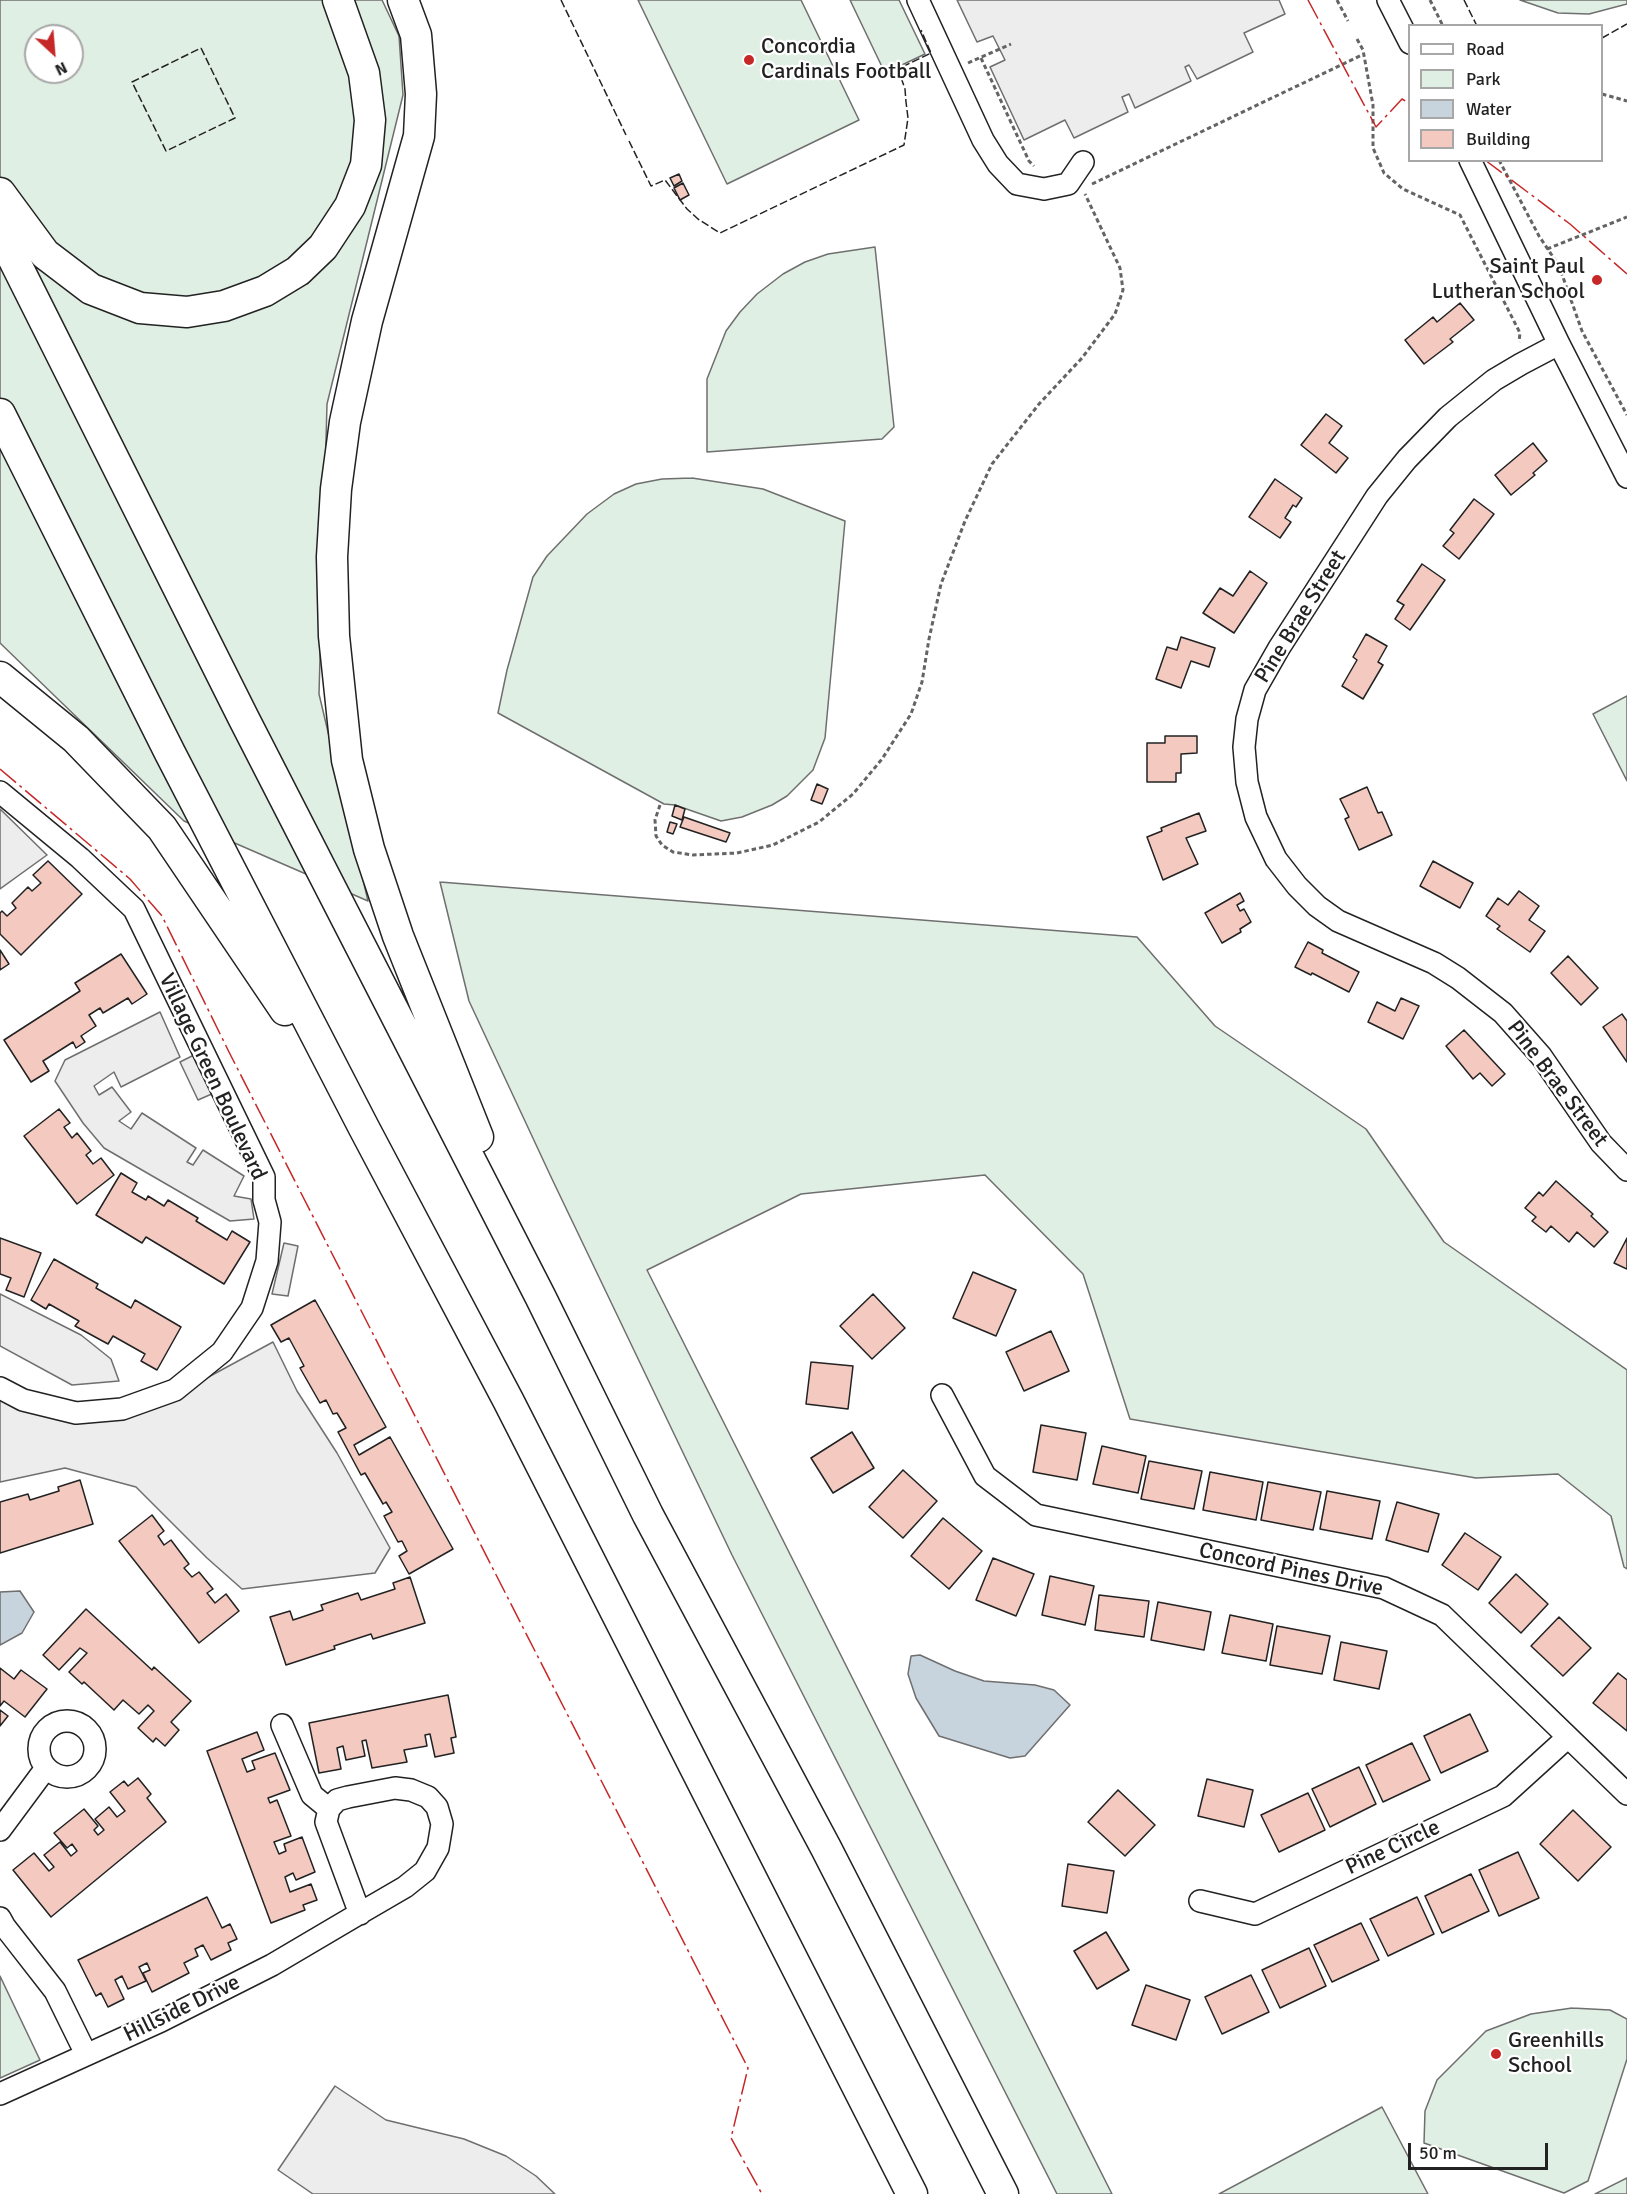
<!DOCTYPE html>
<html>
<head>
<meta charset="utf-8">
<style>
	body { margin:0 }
	#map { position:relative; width:1627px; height:2194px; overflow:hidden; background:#fff; font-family:Signika,sans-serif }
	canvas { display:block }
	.legend { position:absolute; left:1408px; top:24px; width:195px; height:138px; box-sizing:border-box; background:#fff; border:2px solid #a7a7a7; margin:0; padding:8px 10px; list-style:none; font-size:18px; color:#222 }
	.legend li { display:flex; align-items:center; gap:12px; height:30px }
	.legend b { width:30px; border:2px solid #a7a7a7 }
	.north { position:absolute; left:24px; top:24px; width:60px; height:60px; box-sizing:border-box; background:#fff; border:2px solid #a7a7a7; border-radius:50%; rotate:154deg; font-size:16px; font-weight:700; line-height:24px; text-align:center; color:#222 }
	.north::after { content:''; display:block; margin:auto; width:21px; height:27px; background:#c62828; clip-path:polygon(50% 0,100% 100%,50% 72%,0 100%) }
	.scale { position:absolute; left:1408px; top:2143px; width:140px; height:27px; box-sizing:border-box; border:3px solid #222; border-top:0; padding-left:8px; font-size:18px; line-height:21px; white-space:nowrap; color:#222; -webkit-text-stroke:4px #fff; paint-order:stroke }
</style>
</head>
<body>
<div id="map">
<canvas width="1627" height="2194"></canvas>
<ul class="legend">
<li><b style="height:8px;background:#fff"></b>Road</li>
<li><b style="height:16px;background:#e0efe3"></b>Park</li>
<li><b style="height:16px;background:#c7d3dd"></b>Water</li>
<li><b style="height:16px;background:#f3c9c0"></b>Building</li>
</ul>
<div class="north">N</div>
<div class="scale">50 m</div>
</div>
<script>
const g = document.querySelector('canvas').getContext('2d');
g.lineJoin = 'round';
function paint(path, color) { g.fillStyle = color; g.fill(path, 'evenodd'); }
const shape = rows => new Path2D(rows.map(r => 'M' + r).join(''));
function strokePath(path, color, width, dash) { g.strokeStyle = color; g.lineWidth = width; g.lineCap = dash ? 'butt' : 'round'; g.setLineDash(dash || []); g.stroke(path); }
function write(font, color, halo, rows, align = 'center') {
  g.font = font + ' Signika,sans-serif'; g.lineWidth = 4.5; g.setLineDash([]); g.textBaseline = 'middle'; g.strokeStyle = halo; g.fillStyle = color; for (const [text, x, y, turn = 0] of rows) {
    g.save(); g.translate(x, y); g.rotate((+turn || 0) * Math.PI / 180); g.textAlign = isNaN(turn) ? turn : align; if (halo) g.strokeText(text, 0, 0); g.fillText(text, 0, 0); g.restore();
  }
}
const green = shape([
	[0,0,382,0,399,36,403,95,327,404,319,694,368,901,184,821,0,643,0,0],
	[36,36,72,36,72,72,36,72,36,36],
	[638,0,801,0,859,120,727,184,638,0],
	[850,0,899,0,925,54,885,73,850,0],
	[1520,0,1627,0,1627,4,1589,14,1558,13,1520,0],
	[875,247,894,427,882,439,707,452,707,379,726,331,740,312,757,294,783,274,805,262,828,254,875,247],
	[692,478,763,489,845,521,825,738,813,770,787,796,772,805,742,817,721,821,675,805,664,804,498,713,507,670,533,577,547,556,587,514,614,494,636,484,662,479,692,478],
	[1627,696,1627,781,1593,714,1627,696],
	[440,882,1137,937,1215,1026,1366,1129,1444,1242,1627,1370,1627,1569,1624,1567,1611,1516,1558,1474,1476,1478,1130,1419,1083,1274,985,1175,801,1194,647,1270,1112,2194,1057,2194,732,1555,552,1179,469,1001,440,882],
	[0,1976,40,2060,0,2078,0,1976],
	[1572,2008,1610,2010,1627,2019,1627,2059,1588,2181,1564,2193,1424,2143,1425,2111,1437,2080,1486,2031,1531,2014,1572,2008],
	[1382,2107,1428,2194,1219,2194,1382,2107],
	[1627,2178,1627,2194,1595,2194,1627,2178]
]);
paint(green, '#e0efe3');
strokePath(green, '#6f6f6f', 1.5);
const parking = shape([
	[957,0,1279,0,1285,14,1244,33,1253,52,1197,79,1189,65,1185,67,1191,81,1135,108,1129,94,1122,97,1128,112,1074,138,1065,120,1024,140,990,67,1005,60,993,36,977,42,957,0],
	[0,809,47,855,0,889,0,809],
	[160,1012,180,1057,121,1087,114,1072,94,1086,99,1095,112,1087,131,1112,119,1121,131,1129,142,1113,196,1148,187,1162,193,1165,203,1150,244,1176,234,1196,251,1199,254,1219,230,1221,104,1148,83,1123,55,1081,65,1060,160,1012],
	[196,1054,214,1093,198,1100,180,1062,196,1054],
	[284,1243,298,1246,288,1296,272,1294,284,1243],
	[0,1294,81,1335,111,1359,119,1381,72,1385,0,1346,0,1294],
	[273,1342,297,1391,337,1453,390,1548,375,1573,242,1589,207,1558,136,1487,65,1468,0,1482,0,1394,96,1420,203,1380,273,1342],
	[335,2086,386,2120,464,2139,506,2156,536,2176,555,2194,313,2194,278,2170,335,2086]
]);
paint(parking, '#ededed');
strokePath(parking, '#6f6f6f', 1.5);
const water = shape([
	[20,1591,34,1612,22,1633,0,1645,0,1592,20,1591],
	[920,1655,955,1671,984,1681,1035,1685,1054,1690,1070,1705,1025,1756,1010,1758,939,1736,916,1698,908,1674,911,1656,920,1655]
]);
paint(water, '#c7d3dd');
strokePath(water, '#6f6f6f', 1.5);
const building = shape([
	[679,174,682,181,674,186,670,178,679,174],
	[683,183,689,195,680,200,674,188,683,183],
	[1460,303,1474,320,1450,339,1453,342,1424,364,1405,340,1433,317,1437,322,1460,303],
	[1326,414,1342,426,1329,443,1348,458,1336,473,1301,445,1326,414],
	[1533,443,1547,461,1533,473,1535,475,1511,495,1495,475,1533,443],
	[1275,479,1302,498,1296,507,1293,505,1285,518,1291,522,1280,538,1249,517,1275,479],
	[1474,499,1494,514,1459,559,1443,546,1454,533,1450,530,1474,499],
	[1422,564,1445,580,1410,630,1395,619,1404,605,1397,601,1422,564],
	[1250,571,1267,583,1234,633,1203,613,1220,588,1233,596,1250,571],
	[1366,634,1387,646,1378,662,1383,665,1363,699,1342,686,1357,660,1353,657,1366,634],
	[1181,637,1215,648,1209,667,1191,661,1181,688,1156,679,1167,647,1177,650,1181,637],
	[1165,736,1197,736,1197,753,1181,754,1181,773,1176,773,1176,782,1147,782,1147,743,1165,743,1165,736],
	[817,784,828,789,822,804,811,800,817,784],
	[1367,787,1378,813,1382,812,1392,835,1359,850,1345,819,1349,817,1340,799,1367,787],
	[675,805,685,809,682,820,672,816,675,805],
	[1199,813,1206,831,1186,838,1198,864,1163,880,1147,837,1162,831,1161,828,1199,813],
	[684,817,730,833,726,842,680,827,684,817],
	[670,822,677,824,673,834,667,832,670,822],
	[48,861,82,894,21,955,0,934,0,913,2,911,7,916,16,908,12,903,28,887,32,891,41,883,33,875,48,861],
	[1433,861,1473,883,1460,908,1420,886,1433,861],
	[1519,891,1539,906,1529,920,1545,931,1530,952,1497,929,1500,926,1486,916,1498,898,1508,905,1519,891],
	[1240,893,1244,901,1237,905,1240,911,1244,909,1251,922,1240,929,1241,932,1222,943,1205,913,1240,893],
	[1308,942,1323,950,1322,953,1359,972,1349,992,1312,973,1311,975,1295,967,1308,942],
	[0,950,9,964,0,970,0,950],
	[121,954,147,994,132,1004,128,998,103,1013,100,1008,89,1015,96,1026,81,1036,85,1042,76,1048,73,1042,43,1061,49,1071,31,1082,4,1040,80,991,75,983,121,954],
	[1568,956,1598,988,1581,1005,1551,973,1568,956],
	[1401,998,1419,1006,1403,1039,1368,1022,1377,1002,1395,1011,1401,998],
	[1622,1014,1627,1021,1627,1062,1603,1027,1622,1014],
	[1464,1030,1505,1074,1492,1086,1480,1073,1473,1079,1446,1046,1464,1030],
	[59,1109,70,1123,64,1127,72,1138,77,1133,91,1151,86,1155,93,1164,101,1158,114,1175,77,1204,24,1136,59,1109],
	[121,1173,137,1183,132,1192,146,1200,148,1196,164,1206,168,1200,198,1218,196,1221,227,1240,232,1231,250,1242,224,1284,146,1237,142,1243,96,1215,121,1173],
	[1556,1181,1593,1214,1591,1216,1608,1232,1594,1247,1577,1232,1569,1242,1551,1226,1546,1232,1532,1221,1536,1217,1525,1208,1539,1192,1543,1196,1556,1181],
	[0,1238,41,1253,24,1297,6,1290,11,1278,0,1274,0,1238],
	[1627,1238,1627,1269,1614,1263,1627,1238],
	[54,1259,98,1284,96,1288,131,1308,135,1300,181,1327,157,1370,141,1361,145,1354,113,1336,108,1344,75,1326,79,1321,49,1304,46,1309,31,1300,54,1259],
	[973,1272,1016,1290,996,1336,953,1318,973,1272],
	[873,1294,905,1328,872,1359,840,1326,873,1294],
	[315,1300,386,1427,354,1445,359,1455,390,1437,453,1549,409,1574,399,1556,407,1551,402,1541,398,1542,384,1516,392,1512,386,1502,383,1504,365,1473,361,1475,338,1432,346,1428,337,1413,333,1414,326,1400,320,1403,300,1368,304,1366,289,1338,281,1342,271,1325,315,1300],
	[1051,1331,1069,1371,1024,1391,1006,1352,1051,1331],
	[811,1362,853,1366,848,1409,806,1404,811,1362],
	[1041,1425,1086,1433,1077,1480,1033,1472,1041,1425],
	[852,1432,874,1468,833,1493,811,1458,852,1432],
	[1102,1446,1146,1456,1138,1493,1093,1484,1102,1446],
	[1149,1461,1202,1471,1194,1509,1141,1499,1149,1461],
	[903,1470,937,1501,903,1538,869,1507,903,1470],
	[1210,1472,1263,1482,1256,1520,1203,1510,1210,1472],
	[80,1480,93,1524,0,1553,0,1502,28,1494,30,1500,59,1491,58,1487,80,1480],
	[1268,1482,1321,1492,1313,1530,1261,1520,1268,1482],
	[1327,1491,1380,1501,1372,1539,1320,1529,1327,1491],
	[1397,1502,1439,1514,1428,1552,1386,1540,1397,1502],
	[152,1515,164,1531,158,1536,164,1545,171,1540,189,1564,184,1568,192,1577,199,1572,213,1589,207,1593,215,1603,226,1594,239,1611,199,1643,119,1541,152,1515],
	[943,1518,982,1551,949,1589,911,1556,943,1518],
	[1465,1533,1501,1557,1478,1590,1442,1565,1465,1533],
	[993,1558,1034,1574,1016,1616,976,1600,993,1558],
	[1516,1574,1548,1604,1521,1633,1489,1603,1516,1574],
	[1050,1576,1094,1586,1085,1625,1042,1615,1050,1576],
	[410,1577,425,1623,373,1639,371,1634,334,1646,335,1649,286,1665,270,1617,290,1611,293,1620,323,1610,321,1605,358,1593,361,1600,395,1589,393,1583,410,1577],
	[1099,1595,1149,1601,1144,1637,1095,1630,1099,1595],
	[1158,1602,1211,1612,1204,1650,1151,1640,1158,1602],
	[86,1609,152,1670,154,1667,191,1701,171,1722,179,1730,165,1746,156,1738,153,1742,138,1728,154,1711,148,1705,139,1714,123,1700,114,1710,84,1682,82,1684,69,1672,87,1653,80,1648,59,1670,43,1655,86,1609],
	[1230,1615,1273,1624,1266,1661,1222,1653,1230,1615],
	[1559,1617,1591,1648,1563,1676,1531,1646,1559,1617],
	[1277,1626,1330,1636,1322,1674,1270,1665,1277,1626],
	[1341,1642,1387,1651,1379,1689,1334,1680,1341,1642],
	[0,1668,14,1679,21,1670,47,1689,25,1717,4,1701,0,1706,0,1668],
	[1618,1673,1627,1680,1627,1731,1593,1703,1618,1673],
	[448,1695,456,1737,451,1738,454,1753,435,1757,430,1734,425,1735,427,1746,404,1750,407,1762,372,1768,366,1740,362,1741,365,1756,346,1760,343,1746,337,1748,341,1769,319,1773,309,1723,448,1695],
	[0,1710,8,1716,0,1726,0,1710],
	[1470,1714,1488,1751,1441,1773,1424,1736,1470,1714],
	[257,1732,264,1750,242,1759,247,1772,255,1769,252,1761,275,1753,290,1790,268,1798,270,1803,277,1800,291,1836,274,1842,279,1854,286,1851,284,1844,302,1837,315,1872,296,1880,293,1873,285,1877,290,1892,311,1884,317,1900,303,1905,305,1910,271,1923,207,1751,257,1732],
	[1412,1743,1430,1780,1383,1802,1366,1765,1412,1743],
	[1359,1767,1376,1804,1330,1827,1312,1789,1359,1767],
	[138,1778,151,1794,147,1798,166,1822,51,1917,13,1870,34,1853,49,1871,54,1867,44,1855,60,1842,71,1856,77,1851,72,1844,67,1848,54,1833,84,1809,98,1826,94,1830,98,1835,104,1830,95,1819,109,1807,117,1817,125,1811,110,1792,124,1781,128,1786,138,1778],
	[1207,1779,1253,1790,1244,1827,1198,1816,1207,1779],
	[1118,1790,1155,1825,1125,1856,1088,1822,1118,1790],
	[1308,1793,1325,1830,1279,1852,1261,1815,1308,1793],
	[1573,1810,1611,1847,1578,1881,1540,1844,1573,1810],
	[1518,1852,1539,1898,1499,1916,1479,1870,1518,1852],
	[1068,1864,1114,1871,1107,1913,1062,1906,1068,1864],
	[1471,1874,1489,1911,1442,1933,1425,1896,1471,1874],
	[207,1897,222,1928,230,1924,237,1939,228,1943,231,1950,211,1960,203,1945,195,1949,198,1956,184,1963,189,1973,152,1992,143,1973,150,1970,147,1963,139,1967,146,1981,128,1989,122,1976,115,1980,124,1999,108,2007,101,1993,96,1996,78,1960,207,1897],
	[1417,1897,1434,1934,1388,1956,1370,1919,1417,1897],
	[1361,1923,1379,1960,1332,1982,1314,1945,1361,1923],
	[1106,1932,1129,1970,1097,1989,1074,1951,1106,1932],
	[1309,1948,1326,1986,1280,2008,1262,1970,1309,1948],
	[1251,1975,1269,2012,1222,2034,1205,1997,1251,1975],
	[1146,1985,1190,2000,1176,2040,1132,2025,1146,1985]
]);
paint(building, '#f3c9c0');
strokePath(building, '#222', 1.5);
const minor = shape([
	[918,0,983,140,998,164,1017,184,1044,189,1068,184,1083,162],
	[1388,0,1410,43],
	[1470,160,1559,344,1627,477],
	[1559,344,1521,364,1494,380,1448,417,1407,459,1377,496,1279,648,1255,690,1247,719,1244,747,1247,782,1256,817,1276,859,1297,886,1317,906,1338,921,1434,963,1458,978,1503,1013,1541,1056,1601,1143,1627,1170],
	[0,792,80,858,134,909,264,1177,264,1200,270,1222,267,1261,252,1308,222,1352,175,1390,122,1409,76,1413,23,1400,0,1388],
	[942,1395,985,1476,1036,1515,1384,1588,1442,1615,1627,1794],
	'39 1749a28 28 0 1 1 56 0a28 28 0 1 1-56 0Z',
	[282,1725,312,1795,329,1809],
	[0,1830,46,1768],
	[1200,1901,1255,1914,1503,1796,1568,1737],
	[0,1918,5,1927,55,1991,86,2054],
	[0,2094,161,2021,272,1965,350,1919,405,1887,425,1871,438,1848,442,1824,437,1807,428,1797,411,1790,395,1788,348,1797,337,1800,329,1809,326,1822,360,1914]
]);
const highway = shape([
	[403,0,416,35,421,94,419,136,367,321,345,422,336,489,332,557,334,636,347,760,369,849,398,936,478,1137],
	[0,193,45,254,91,289,140,308,187,312,224,306,265,291,298,271,323,247,350,206,366,165,370,120,364,73,338,0],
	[0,232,244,719,540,1296,648,1515,826,1848,1003,2194],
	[0,414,170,753,364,1128,508,1400,912,2194],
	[0,677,76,739,162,828,285,1010]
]);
strokePath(minor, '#222', 24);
strokePath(highway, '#222', 33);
strokePath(shape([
	[1337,0,1348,21],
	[1430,0,1443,26],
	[1357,39,1363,50,1373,105,1373,148,1384,173,1403,189,1460,215,1520,333,1519,342],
	[981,58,1029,161,1034,166],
	[968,63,1011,44],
	[1602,94,1627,101],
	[1499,160,1539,236,1559,266,1582,331,1627,415],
	[1092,184,1364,54],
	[1547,249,1627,217],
	[660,805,655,820,656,836,662,845,673,852,693,855,737,853,773,845,819,822,853,794,882,759,911,714,922,682,929,639,941,584,965,521,992,464,1039,404,1082,358,1115,314,1123,290,1120,268,1085,194]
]), '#646464', 3, [4.5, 3]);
strokePath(minor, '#fff', 21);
strokePath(highway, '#fff', 30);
strokePath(shape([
	[561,0,626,135],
	[1464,0,1477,26],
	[1602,38,1627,24],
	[201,48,235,118,166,151,132,82,201,48],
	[629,141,651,186,665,180,687,209,698,219,720,233,904,145,908,118,906,102,905,89,898,69,931,53,921,30]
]), '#222', 1.5, [8, 3]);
strokePath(shape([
	[1308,0,1376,127,1402,99,1410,104],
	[1485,160,1570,224,1627,274],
	[0,769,130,879,162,916,229,1052,748,2068,731,2138,762,2194]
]), '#c62828', 1.5, [21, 4.5, 3, 4.5]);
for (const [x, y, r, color] of [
	[749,60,6,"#c62828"],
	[1597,280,6,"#c62828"],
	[1496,2054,6,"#c62828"]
]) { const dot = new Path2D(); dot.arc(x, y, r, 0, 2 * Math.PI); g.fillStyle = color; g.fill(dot); strokePath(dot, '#fff', 2); }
write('22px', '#222', '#fff', [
	["Concordia",761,47],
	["Cardinals Football",761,72],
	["Saint Paul",1585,267,"right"],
	["Lutheran School",1585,292,"right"],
	["Greenhills",1508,2041],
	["School",1508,2066]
], 'left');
write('22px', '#222', '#fff', [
	["Pine Brae Street",1301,617,-58],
	["Village Green Boulevard",212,1077,65],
	["Pine Brae Street",1557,1084,53],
	["Concord Pines Drive",1291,1570,12],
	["Pine Circle",1393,1848,-25],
	["Hillside Drive",182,2009,-26]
]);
</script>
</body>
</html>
